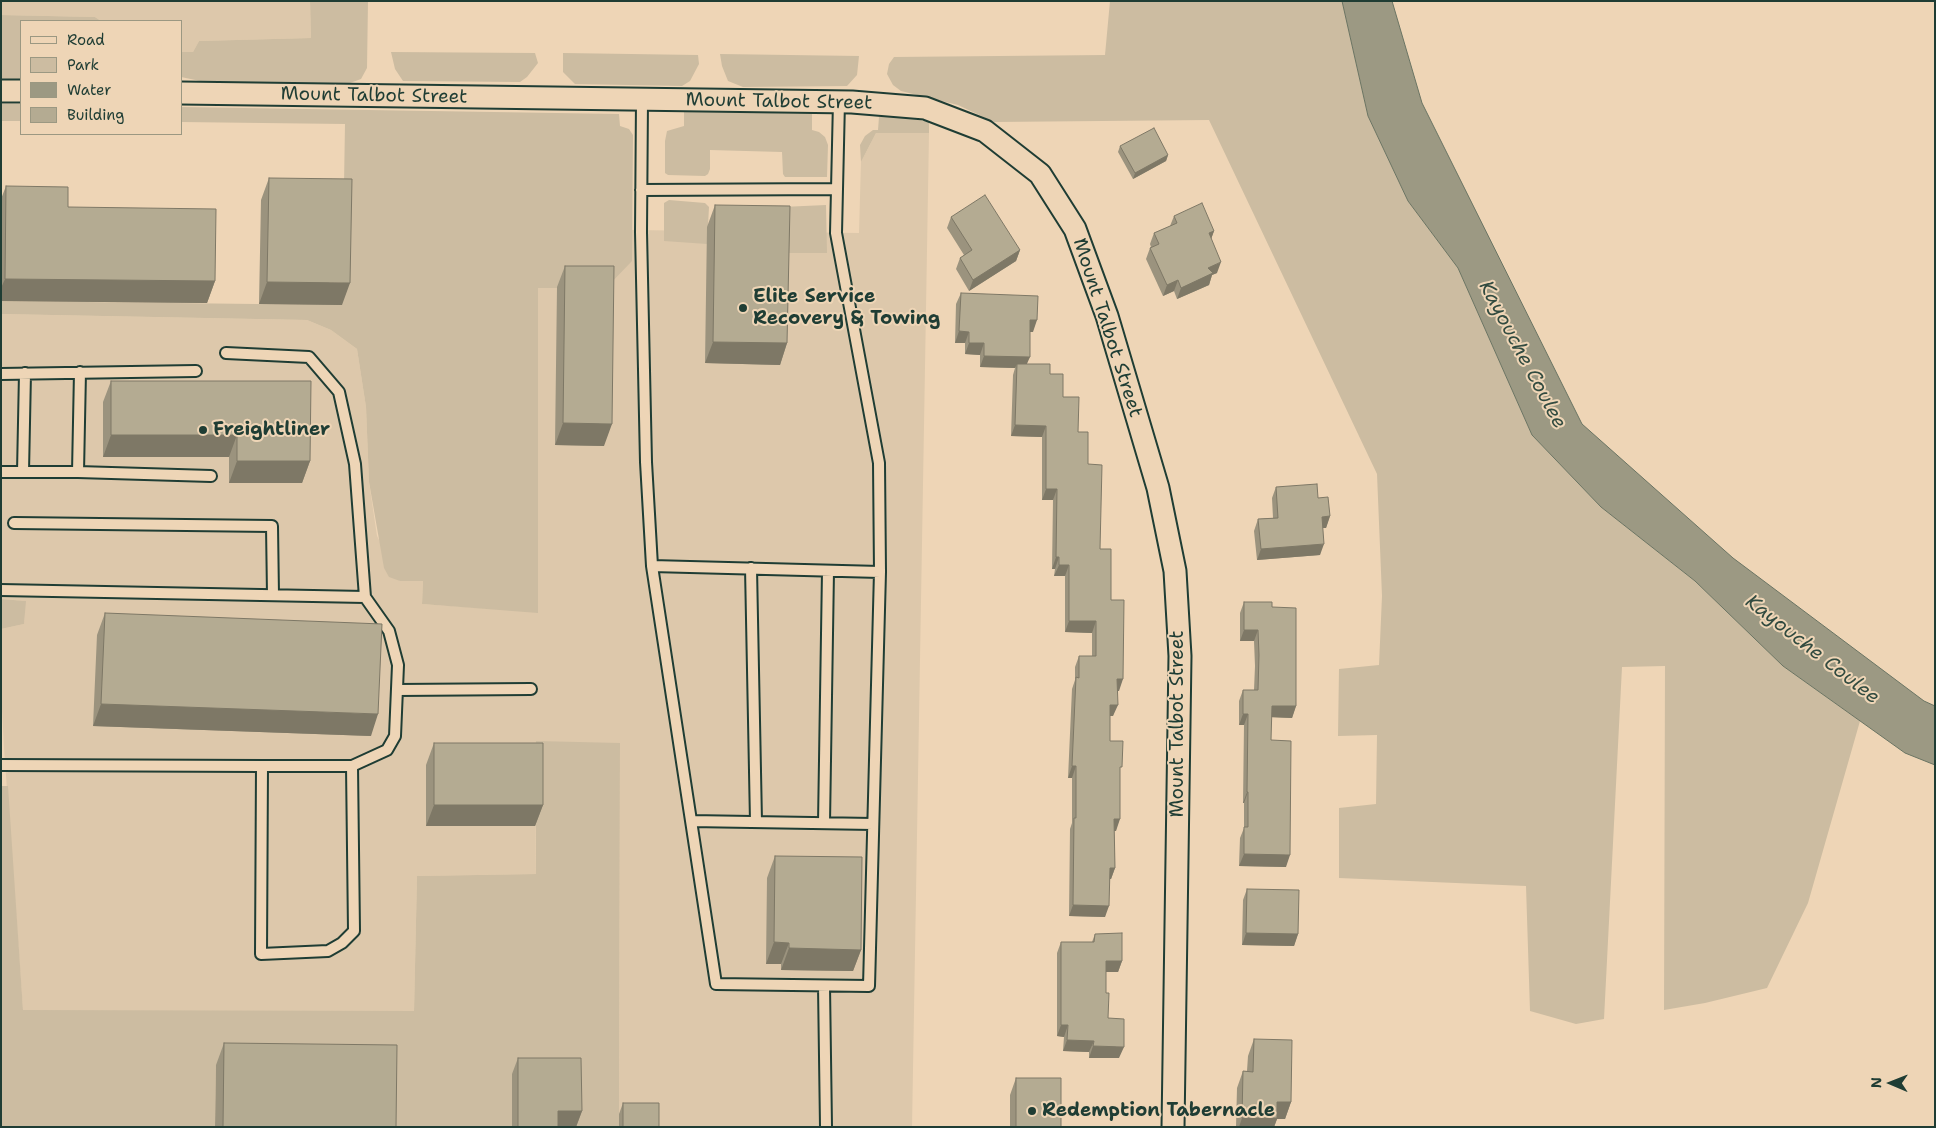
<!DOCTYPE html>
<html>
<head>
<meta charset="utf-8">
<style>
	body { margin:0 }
	#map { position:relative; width:1936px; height:1128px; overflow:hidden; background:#eed5b6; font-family:"Shantell Sans",sans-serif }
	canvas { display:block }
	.frame { position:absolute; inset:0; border:2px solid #1f3d34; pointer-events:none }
	.legend { position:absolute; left:20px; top:20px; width:162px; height:115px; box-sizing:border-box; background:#eed5b6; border:1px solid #9b9882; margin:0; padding:6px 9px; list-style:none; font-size:15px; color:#1f3d34 }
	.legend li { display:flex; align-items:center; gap:10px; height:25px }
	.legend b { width:25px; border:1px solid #9b9882 }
	.north { position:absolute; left:1866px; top:1058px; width:50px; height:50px; -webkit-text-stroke:4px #eed5b6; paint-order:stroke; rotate:271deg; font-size:14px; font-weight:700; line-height:20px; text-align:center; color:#1f3d34 }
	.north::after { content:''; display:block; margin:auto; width:18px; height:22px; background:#1f3d34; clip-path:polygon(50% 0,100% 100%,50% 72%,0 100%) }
</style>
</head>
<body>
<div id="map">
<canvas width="1936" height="1128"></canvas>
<div class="frame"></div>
<ul class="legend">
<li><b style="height:6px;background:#eed5b6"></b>Road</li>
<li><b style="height:14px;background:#ccbca1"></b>Park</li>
<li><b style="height:14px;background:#9c9983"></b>Water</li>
<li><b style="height:14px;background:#b4ab92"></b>Building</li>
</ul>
<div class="north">N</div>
</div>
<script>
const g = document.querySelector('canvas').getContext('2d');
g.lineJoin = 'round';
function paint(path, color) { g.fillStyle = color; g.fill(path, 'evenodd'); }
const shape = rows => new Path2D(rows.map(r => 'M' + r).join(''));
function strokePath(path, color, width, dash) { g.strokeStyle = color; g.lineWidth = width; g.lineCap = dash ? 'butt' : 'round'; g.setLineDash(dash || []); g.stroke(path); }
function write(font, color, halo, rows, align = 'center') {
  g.font = font + ' "Shantell Sans",sans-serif'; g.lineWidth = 4; g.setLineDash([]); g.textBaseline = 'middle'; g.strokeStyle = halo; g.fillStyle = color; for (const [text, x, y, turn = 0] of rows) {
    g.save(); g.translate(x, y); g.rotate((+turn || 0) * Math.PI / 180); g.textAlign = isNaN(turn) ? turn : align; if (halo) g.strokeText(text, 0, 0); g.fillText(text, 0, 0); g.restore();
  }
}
paint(shape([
	[1,1,310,1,311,38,199,41,193,52,181,52,181,21,101,21,95,17,1,15],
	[876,133,929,133,912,1127,619,1127,620,743,535,826,536,874,417,876,414,1011,23,1011,4,748,1,689,1,629,24,624,25,601,1,599,1,314,307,320,331,330,357,349,366,407,369,482,377,536,400,581,423,581,422,604,538,612,538,288,557,287,632,261,632,230,859,233,861,162]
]), '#ddc8ab');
paint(shape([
	[310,1,368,1,367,68,361,79,350,83,205,82,181,77,181,52,193,52,199,41,311,38],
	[1110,1,1342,1,1368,116,1408,201,1458,268,1532,435,1601,507,1695,581,1783,666,1860,721,1808,903,1767,988,1705,1003,1664,1010,1665,666,1622,667,1604,1019,1576,1024,1530,1011,1526,886,1339,878,1339,808,1376,804,1377,735,1338,736,1339,669,1379,665,1382,596,1377,474,1209,120,994,122,958,105,901,91,893,85,887,74,889,64,894,57,1105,55],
	[1,15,95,17,101,21,21,21,21,80,1,79],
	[391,52,535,53,538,63,527,77,520,82,403,81,395,69],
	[563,53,698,55,699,64,690,81,682,86,575,84,563,72],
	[720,54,859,56,857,75,847,86,743,87,728,81,722,66],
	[1,104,21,104,21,121,1,121],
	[181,107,619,114,620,126,629,129,633,135,632,261,606,288,538,288,538,613,422,604,423,581,400,581,389,577,384,568,369,482,366,407,357,349,331,330,307,320,1,314,1,301,342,305,345,124,181,122],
	[684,111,812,114,812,130,819,132,825,137,828,145,827,177,785,177,783,174,782,152,710,150,710,169,708,174,705,176,668,175,665,173,665,141,667,131,684,126],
	[901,116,929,122,929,133,876,133,861,162,860,145,865,136,873,130,878,130,879,117],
	[669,200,705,203,709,207,707,244,664,241,664,203],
	[826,205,827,253,781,253,782,207],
	[1,599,26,601,24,624,1,629],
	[536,741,620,743,619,1127,576,1127,512,1074,512,1127,389,1127,216,1065,215,1127,1,1127,1,786,8,786,23,1010,414,1011,417,876,536,874,535,765]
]), '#ccbca1');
const water = shape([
	[1342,1,1392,1,1422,103,1582,424,1733,558,1924,701,1935,706,1935,765,1905,753,1783,666,1695,581,1601,507,1532,435,1458,268,1408,201,1368,116,1342,1]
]);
paint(water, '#9c9983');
strokePath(water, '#6a7463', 1);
const lane = shape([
	[642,100,641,232,646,462,652,566,716,984,869,986,880,572,652,566],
	[839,101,836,233,879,463,880,572],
	[641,190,837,189],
	[226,353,309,357,339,392,355,464,365,597],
	[1,374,196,371],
	[1,472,23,472,25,373],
	[23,472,78,472,80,372],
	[78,472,211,476],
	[14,523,272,526,273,595],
	[751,568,756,822],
	[1,590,365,597,389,631,398,665,395,736,387,750,352,766],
	[397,690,531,689],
	[1,765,262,766,261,954,328,951,342,943,354,931,352,766,262,766],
	[691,821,873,824],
	[824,823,828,571],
	[824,986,826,1127]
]);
const street = shape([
	[1,91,21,91],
	[181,93,852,102,925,108,985,131,1040,174,1075,229,1107,316,1158,488,1175,571,1180,656,1173,1127]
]);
strokePath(lane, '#1f3d34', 14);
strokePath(street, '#1f3d34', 25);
strokePath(lane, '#eed5b6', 10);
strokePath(street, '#eed5b6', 21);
paint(shape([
	[1120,146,1168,155,1166,161,1133,179,1118,152],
	[269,178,342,305,259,304,261,200],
	[6,186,68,207,215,281,207,303,1,301,1,199],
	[715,205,787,343,780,365,705,363,707,227],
	[1174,216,1214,231,1211,239,1217,273,1212,275,1209,285,1177,299,1174,291,1163,296,1146,259,1150,248,1151,247,1150,244,1154,233,1170,226],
	[951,217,1020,250,1016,261,969,291,956,269,960,258,964,255,947,228],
	[565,266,604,446,555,445,557,287],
	[961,293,1033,332,1030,332,1027,364,1050,374,1063,397,1078,432,1088,464,1100,549,1111,600,1119,691,1117,691,1113,716,1110,716,1110,741,1120,772,1116,831,1114,831,1115,868,1111,879,1110,879,1105,917,1069,916,1070,829,1072,823,1072,778,1068,778,1072,689,1075,680,1075,667,1079,656,1092,656,1092,633,1065,632,1065,576,1054,576,1055,569,1052,569,1053,500,1042,500,1042,437,1011,436,1013,375,1015,368,980,367,980,355,965,354,965,343,955,343,956,304],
	[111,381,310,461,302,483,229,483,229,457,103,457,103,402],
	[1276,487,1318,498,1330,516,1326,528,1323,528,1320,555,1257,560,1254,531,1258,519,1273,518,1272,498],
	[1244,602,1272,607,1296,706,1292,718,1271,717,1271,740,1286,867,1239,866,1240,838,1244,828,1244,803,1243,803,1244,725,1239,725,1239,701,1243,690,1254,690,1255,666,1254,641,1240,641,1240,613],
	[105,613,371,736,93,726,97,635],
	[434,743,543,805,535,826,426,826,426,765],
	[775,856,861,950,853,971,781,970,781,964,766,964,767,878],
	[1247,889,1298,934,1294,946,1242,945,1243,900],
	[1095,934,1122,961,1118,972,1106,972,1106,993,1108,1018,1119,1058,1089,1058,1089,1052,1063,1051,1064,1037,1057,1036,1057,953,1061,942,1092,942],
	[1254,1039,1291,1102,1285,1119,1277,1119,1274,1127,1236,1127,1237,1088,1243,1071,1247,1071,1248,1056],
	[224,1043,396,1127,215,1127,216,1065],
	[518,1058,582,1111,576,1127,512,1127,512,1074],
	[1016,1078,1061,1127,1010,1127,1010,1095],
	[623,1103,659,1127,619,1127,619,1114]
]), '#9b937e');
paint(shape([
	[1168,155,1166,161,1133,179,1135,173],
	[1214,231,1210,242,1209,233],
	[1020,250,1016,261,969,291,973,280],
	[1221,262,1217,273,1212,275,1209,285,1177,299,1181,288,1208,268],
	[5,279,215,281,207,303,1,301,1,288],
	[1178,280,1174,291,1163,296,1167,285],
	[267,282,350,283,342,305,259,304],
	[1030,320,1037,320,1033,332,1026,332],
	[959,331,969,332,965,343,955,343],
	[713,342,787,343,780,365,705,363],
	[969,343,984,343,980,355,965,354],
	[984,356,1030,357,1025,368,1017,364,1015,368,980,367],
	[563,423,612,424,604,446,555,445],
	[1015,425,1046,426,1042,437,1011,436],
	[111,435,237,435,229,457,103,457],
	[237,461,310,461,302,483,229,483],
	[1046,489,1057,489,1053,500,1042,500],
	[1330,516,1326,528,1318,528,1322,517],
	[1324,544,1320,555,1257,560,1261,549],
	[1056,557,1059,557,1055,569,1052,569],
	[1059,565,1069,565,1065,576,1054,576],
	[1069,621,1096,621,1092,633,1065,632],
	[1244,630,1258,630,1254,641,1240,641],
	[1117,679,1123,679,1119,691,1113,691],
	[101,704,378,714,371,736,93,726],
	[1110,705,1118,705,1113,716,1106,716],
	[1272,706,1296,706,1292,718,1267,717],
	[1243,714,1248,714,1244,725,1239,725],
	[1072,766,1076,766,1072,778,1068,778],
	[1247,792,1248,792,1244,803,1243,803],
	[434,805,543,805,535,826,426,826],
	[1114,819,1120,819,1116,831,1110,831],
	[1244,854,1290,855,1286,867,1239,866],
	[1110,868,1115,868,1111,879,1106,879],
	[1073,905,1109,906,1105,917,1069,916],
	[1246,933,1298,934,1294,946,1242,945],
	[774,942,789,943,781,964,766,964],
	[789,948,861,950,853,971,781,970],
	[1106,961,1122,961,1118,972,1102,972],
	[1061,1025,1068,1025,1064,1037,1057,1036],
	[1067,1040,1094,1041,1089,1052,1063,1051],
	[1093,1046,1124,1047,1119,1058,1089,1058],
	[1277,1102,1291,1102,1285,1119,1277,1119,1274,1127,1239,1127,1242,1118],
	[558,1111,582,1111,576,1127,553,1127]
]), '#7e7866');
const building = shape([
	[1154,128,1168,155,1135,173,1120,146,1154,128],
	[269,178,352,179,350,283,267,282,269,178],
	[6,186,68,187,68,207,216,209,215,281,5,279,6,186],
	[985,195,1020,250,973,280,960,258,972,250,951,217,985,195],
	[1202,203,1214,231,1209,233,1221,262,1208,268,1213,273,1181,288,1178,280,1167,285,1150,248,1159,244,1154,233,1177,223,1174,216,1202,203],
	[715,205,790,206,787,343,713,342,715,205],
	[565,266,614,266,612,424,563,423,565,266],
	[961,293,1038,296,1037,320,1030,320,1030,357,984,356,984,343,969,343,969,332,959,331,961,293],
	[1017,364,1050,364,1050,374,1063,374,1063,397,1079,397,1078,432,1088,432,1088,464,1102,465,1100,549,1111,549,1111,600,1124,600,1123,679,1117,679,1118,705,1110,705,1110,741,1123,741,1122,767,1120,767,1120,819,1114,819,1115,868,1110,868,1109,906,1073,905,1074,818,1076,818,1076,766,1072,766,1076,677,1079,678,1079,656,1096,656,1096,621,1069,621,1069,565,1059,565,1059,557,1056,557,1057,489,1046,489,1046,426,1015,425,1017,364],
	[111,381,311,381,310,461,237,461,237,435,111,435,111,381],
	[1317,484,1318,498,1328,497,1330,516,1322,517,1324,544,1261,549,1258,519,1278,518,1276,487,1317,484],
	[1244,602,1272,602,1272,607,1296,608,1296,706,1272,706,1271,740,1291,741,1290,855,1244,854,1244,827,1248,827,1248,792,1247,792,1248,714,1243,714,1243,690,1258,690,1259,655,1258,630,1244,630,1244,602],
	[105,613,382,624,378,714,101,704,105,613],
	[434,743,543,743,543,805,434,805,434,743],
	[775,856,862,857,861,950,789,948,789,943,774,942,775,856],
	[1247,889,1299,890,1298,934,1246,933,1247,889],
	[1122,933,1122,961,1106,961,1106,993,1109,993,1108,1018,1124,1019,1124,1047,1093,1046,1094,1041,1067,1040,1068,1025,1061,1025,1061,942,1094,942,1095,934,1122,933],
	[1254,1039,1292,1040,1291,1102,1277,1102,1277,1118,1242,1118,1243,1071,1253,1072,1254,1039],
	[224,1043,397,1045,396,1127,223,1127,224,1043],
	[518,1058,581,1058,582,1111,558,1111,558,1127,518,1127,518,1058],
	[1016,1078,1061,1078,1061,1127,1016,1127,1016,1078],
	[623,1103,659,1103,659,1127,623,1127,623,1103]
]);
paint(building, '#b4ab92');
strokePath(building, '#7e7866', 1);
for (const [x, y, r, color] of [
	[743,308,5,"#1f3d34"],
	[203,430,5,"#1f3d34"],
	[1032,1111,5,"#1f3d34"]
]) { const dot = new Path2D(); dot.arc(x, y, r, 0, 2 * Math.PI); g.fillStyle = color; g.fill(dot); strokePath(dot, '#eed5b6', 2); }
write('19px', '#1f3d34', '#eed5b6', [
	["Mount Talbot Street",374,96,1],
	["Mount Talbot Street",779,102,1],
	["Mount Talbot Street",1107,328,72],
	["Mount Talbot Street",1178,724,-90]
]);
write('bold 19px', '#1f3d34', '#eed5b6', [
	["Elite Service",753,297],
	["Recovery & Towing",753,319],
	["Freightliner",213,430],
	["Redemption Tabernacle",1042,1111]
], 'left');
write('italic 20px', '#324b40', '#eed5b6', [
	["Kayouche Coulee",1522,355,62],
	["Kayouche Coulee",1812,650,38]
]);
</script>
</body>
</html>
